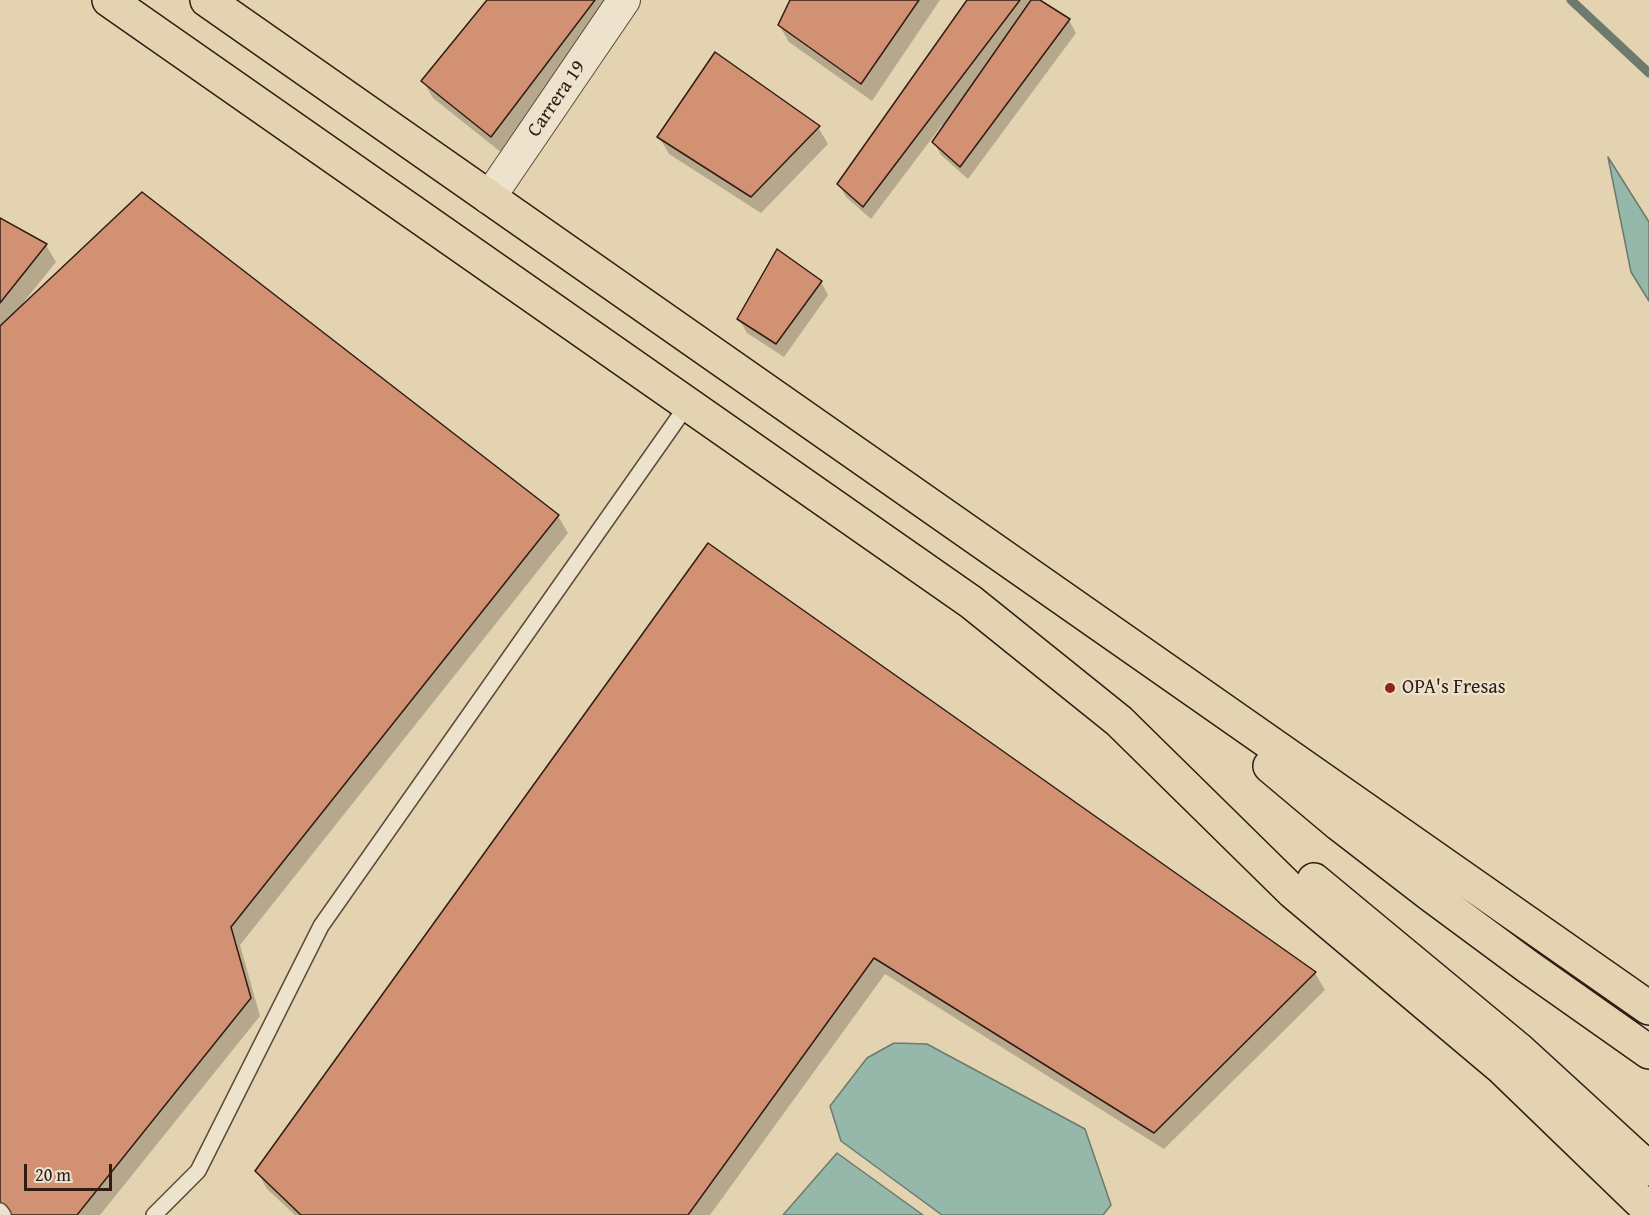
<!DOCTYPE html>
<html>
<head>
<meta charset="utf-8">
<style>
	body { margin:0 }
	#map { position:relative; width:1649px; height:1215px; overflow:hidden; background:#e4d3b0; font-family:"Gentium Book Plus",serif }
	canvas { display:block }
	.scale { position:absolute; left:24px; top:1164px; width:88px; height:27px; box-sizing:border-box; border:3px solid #301c14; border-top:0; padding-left:8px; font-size:18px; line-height:21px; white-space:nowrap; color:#301c14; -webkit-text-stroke:4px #ede2cc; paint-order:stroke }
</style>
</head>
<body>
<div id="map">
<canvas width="1649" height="1215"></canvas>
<div class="scale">20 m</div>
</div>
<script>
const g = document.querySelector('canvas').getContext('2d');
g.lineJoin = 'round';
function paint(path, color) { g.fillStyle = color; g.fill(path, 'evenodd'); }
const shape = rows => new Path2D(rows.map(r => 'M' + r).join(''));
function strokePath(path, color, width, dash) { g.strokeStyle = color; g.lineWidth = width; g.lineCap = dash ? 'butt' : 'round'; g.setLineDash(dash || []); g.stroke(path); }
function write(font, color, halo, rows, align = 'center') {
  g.font = font + ' "Gentium Book Plus",serif'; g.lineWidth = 4.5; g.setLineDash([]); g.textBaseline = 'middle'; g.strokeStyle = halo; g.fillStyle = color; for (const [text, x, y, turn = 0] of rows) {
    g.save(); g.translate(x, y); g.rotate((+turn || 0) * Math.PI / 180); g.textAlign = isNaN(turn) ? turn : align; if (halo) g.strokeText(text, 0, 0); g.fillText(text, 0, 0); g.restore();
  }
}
const water = shape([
	[1608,157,1649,222,1649,301,1631,272,1608,157],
	[894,1043,927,1044,1085,1129,1111,1205,1103,1215,942,1215,841,1141,830,1106,867,1058,894,1043],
	[837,1153,923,1215,783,1215,837,1153]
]);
paint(water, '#95b8aa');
strokePath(water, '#6d7a6e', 1.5);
paint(shape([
	[489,0,618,0,502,153,433,98,423,81],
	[791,0,940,0,872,101,789,42,779,25],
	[969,0,1029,0,1031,4,1033,0,1038,0,1069,20,1076,33,968,179,941,155,934,142,945,127,942,125,871,219,846,197,839,184],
	[818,127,828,144,761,213,669,154,659,137],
	[0,220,46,245,56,262,23,303,25,305,558,516,568,533,240,945,260,1016,100,1215,0,1215],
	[821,282,828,295,784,357,747,333,739,319],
	[708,545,1315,973,1325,990,1164,1149,885,974,710,1215,295,1215,267,1189,257,1171]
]), '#0003');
strokePath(shape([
	[1571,0,1649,73]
]), '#6d7a6e', 9);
const building = shape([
	[487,0,595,0,491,137,421,81,487,0],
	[790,0,919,0,861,84,778,25,790,0],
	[967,0,1020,0,863,207,837,184,967,0],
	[1031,0,1040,0,1070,19,960,167,932,142,1031,0],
	[715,52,820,126,751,197,657,137,715,52],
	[142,192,559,515,231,927,251,998,77,1215,0,1215,0,326,142,192],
	[0,218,47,244,0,303,0,218],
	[777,249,822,281,776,344,737,319,777,249],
	[708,543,1316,972,1154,1133,874,958,688,1215,301,1215,255,1171,708,543]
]);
paint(building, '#d29173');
strokePath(building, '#301c14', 1.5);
const service = shape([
	[0,1211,3,1215],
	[154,1215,198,1171,321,926,688,404]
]);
const minor = shape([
	[489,198,624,0]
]);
const trunk = shape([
	[109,0,971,602,1119,721,1293,892,1502,1068,1649,1210],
	[207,0,1649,1008],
	[1270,766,1339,824,1431,895,1527,966,1649,1052],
	[1314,880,1518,1049,1649,1169]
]);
strokePath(service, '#5d4a3b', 18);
strokePath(minor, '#5d4a3b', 34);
strokePath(trunk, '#301c14', 36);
strokePath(service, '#ede2cc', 15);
strokePath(minor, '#ede2cc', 32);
strokePath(trunk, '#e4d3b0', 33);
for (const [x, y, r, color] of [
	[1390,688,6,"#8f2418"]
]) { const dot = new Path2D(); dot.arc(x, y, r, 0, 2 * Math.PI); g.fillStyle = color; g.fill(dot); strokePath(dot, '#ede2cc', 2); }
write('20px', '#301c14', '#ede2cc', [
	["Carrera 19",557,99,-56]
]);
write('20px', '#301c14', '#ede2cc', [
	["OPA's Fresas",1402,688]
], 'left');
</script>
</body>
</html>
